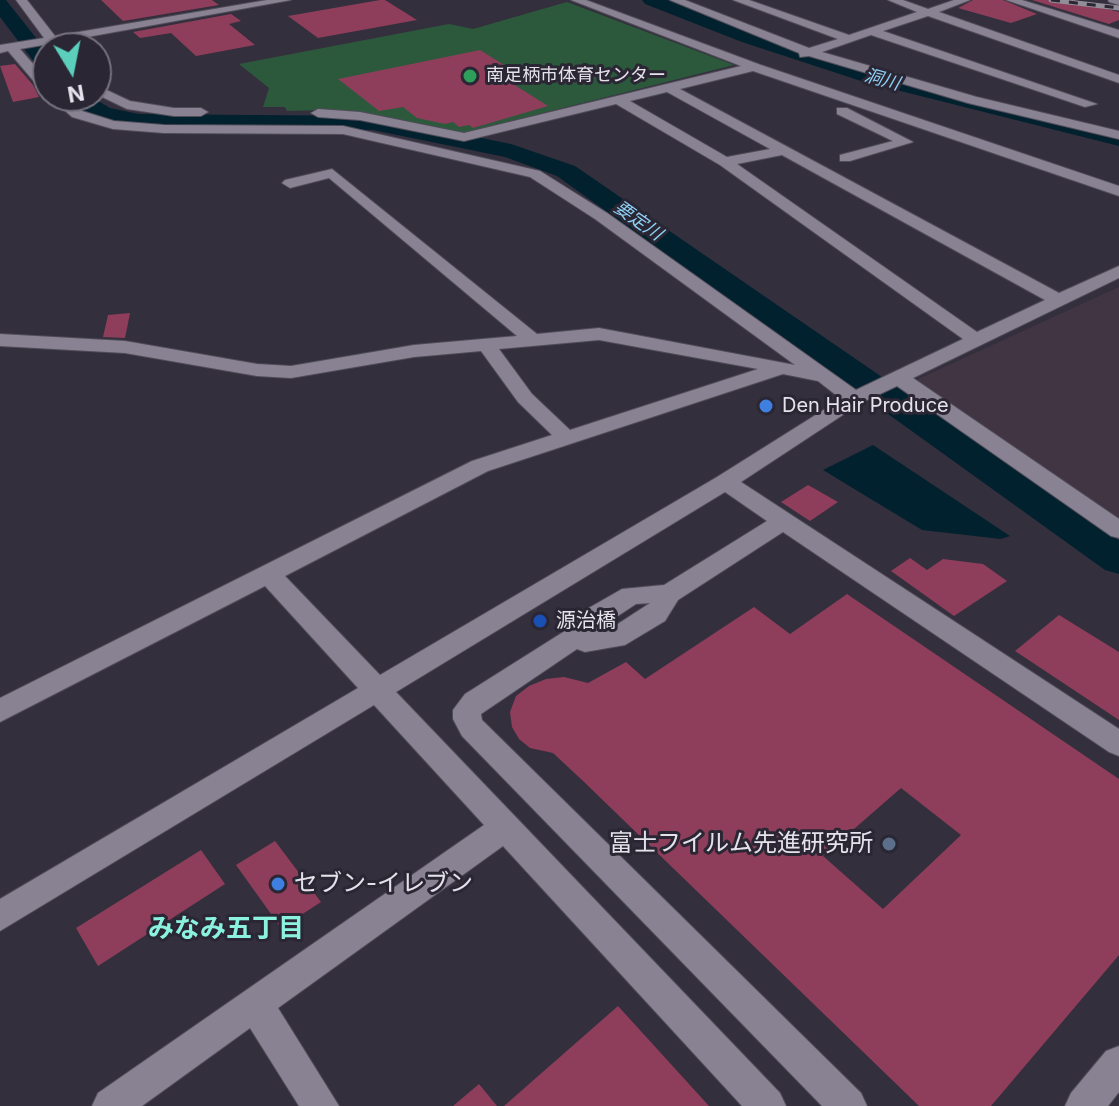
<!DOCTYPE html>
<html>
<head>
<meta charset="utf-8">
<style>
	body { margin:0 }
	#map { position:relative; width:1119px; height:1106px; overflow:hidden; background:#342f3d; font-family:Inter,sans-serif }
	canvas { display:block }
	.north { position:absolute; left:32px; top:32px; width:80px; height:80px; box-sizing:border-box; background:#2a2633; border:2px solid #75717d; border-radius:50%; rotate:170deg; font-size:22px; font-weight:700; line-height:32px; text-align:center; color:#e5e2eb }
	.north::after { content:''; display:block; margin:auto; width:28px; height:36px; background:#5bcebc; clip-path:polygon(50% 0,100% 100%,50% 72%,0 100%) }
</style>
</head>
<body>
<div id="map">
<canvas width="1119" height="1106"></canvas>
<div class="north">N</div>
</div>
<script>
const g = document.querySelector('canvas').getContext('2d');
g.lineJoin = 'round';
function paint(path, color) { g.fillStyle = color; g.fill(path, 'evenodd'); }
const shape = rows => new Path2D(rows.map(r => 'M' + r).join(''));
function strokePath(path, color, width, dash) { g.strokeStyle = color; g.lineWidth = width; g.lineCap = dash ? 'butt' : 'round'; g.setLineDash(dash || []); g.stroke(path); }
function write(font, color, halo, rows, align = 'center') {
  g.font = font + ' Inter,"Noto Sans JP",sans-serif'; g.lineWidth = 6; g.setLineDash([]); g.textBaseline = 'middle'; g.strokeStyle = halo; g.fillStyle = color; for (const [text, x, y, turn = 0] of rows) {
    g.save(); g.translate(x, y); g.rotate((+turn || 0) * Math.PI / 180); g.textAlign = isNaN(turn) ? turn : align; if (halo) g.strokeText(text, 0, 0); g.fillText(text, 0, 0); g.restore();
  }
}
paint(shape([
	[1119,287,1119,520,914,381]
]), '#423543');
paint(shape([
	[567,2,734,65,459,134,324,110,287,111,285,107,263,107,269,88,239,64,449,24,473,29]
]), '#2c593c');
paint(shape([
	[873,445,1010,536,1001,539,922,530,823,470]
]), '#02212f');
paint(shape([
	[0,0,6,0,48,53,48,73,41,71,0,17,0,0],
	[642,0,667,0,756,34,875,72,1119,132,1119,146,861,81,742,42,645,4,642,0],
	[66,96,90,96,110,108,139,114,373,116,511,144,575,166,1119,540,1119,574,1105,570,557,176,505,157,373,130,139,128,96,119,83,113,66,96]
]), '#02212f');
paint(shape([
	[101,0,212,0,219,5,123,21],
	[380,0,385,0,417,20,318,38,288,16],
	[973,0,1003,0,1037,14,1011,23,958,8],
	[1032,0,1073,0,1119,12,1119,20,1109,24],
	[231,14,241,21,229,24,255,45,196,56,171,33,140,38,133,32],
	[480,50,528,80,513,84,548,106,473,128,469,125,459,127,453,122,445,124,417,118,403,107,379,111,338,79],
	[15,64,33,85,39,97,13,102,0,66],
	[130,313,125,338,103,337,108,315],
	[808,485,838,502,810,521,781,502],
	[910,558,927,570,943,559,983,564,1007,581,954,616,891,571],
	[847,594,1119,779,1119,955,991,1106,919,1106,582,780,553,753,530,748,519,739,512,727,510,712,516,696,529,686,546,679,564,677,588,683,626,662,645,679,754,607,790,634],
	[901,788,961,835,883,909,823,856],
	[1059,615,1119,652,1119,720,1015,651],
	[275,841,321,902,281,928,236,865],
	[201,850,225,884,98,966,76,928],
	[618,1006,709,1106,504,1106],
	[479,1084,497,1106,453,1106]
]), '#8e3e5b');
const minor = shape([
	[16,0,27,0,55,36,267,0,291,0,60,42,64,48,52,48,49,44,20,49,48,81,48,93,43,92,8,51,0,53,0,45,44,38,16,0],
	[571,0,586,0,761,65,1119,186,1119,196,753,71,680,89,1059,293,1119,266,1119,278,913,378,1119,519,1119,538,1111,536,897,386,861,403,741,482,1119,729,1119,756,1109,752,783,532,678,600,665,621,625,645,585,652,577,649,481,714,482,720,861,1093,867,1106,822,1106,462,736,453,719,453,710,465,694,568,629,580,613,622,589,664,585,767,521,725,492,396,692,780,1093,786,1106,742,1106,503,846,278,1008,339,1106,299,1106,250,1028,142,1106,92,1106,98,1093,484,825,374,705,0,931,0,899,358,688,265,586,0,722,0,698,472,461,552,435,518,402,481,351,414,357,291,378,257,376,125,353,0,346,0,334,125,341,257,364,291,366,414,345,517,336,329,178,290,188,282,183,285,180,332,169,537,334,599,328,795,365,595,219,530,177,343,134,164,133,113,129,72,117,49,96,64,96,82,111,114,121,164,125,343,126,540,171,607,213,856,390,963,339,720,165,616,104,464,141,360,120,318,117,311,113,318,109,360,112,464,133,741,66,571,0],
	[667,92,770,149,727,157,630,101,667,92],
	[782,155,1045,300,977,332,737,164,782,155],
	[599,340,758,369,570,430,532,394,499,349,599,340],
	[783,374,818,381,841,399,717,477,380,675,285,576,488,471,783,374],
	[650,603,610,629,595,631,636,604,650,603],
	[670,0,685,0,809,48,838,39,733,0,749,0,849,35,917,12,888,0,903,0,928,9,954,0,970,0,939,12,1119,75,1119,83,928,16,883,31,1097,104,1085,107,871,35,822,52,977,97,1119,131,1119,139,968,103,809,56,800,57,799,53,670,0],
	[1006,0,1022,0,1119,30,1119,38,1006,0],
	[1108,0,1119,0,1119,5,1109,2,1108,0],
	[96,85,130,101,174,108,201,108,208,112,201,116,174,116,127,109,96,94,96,85],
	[837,108,847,108,913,142,850,161,840,161,840,155,893,141,837,114,837,108],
	[1119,1046,1119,1092,1108,1106,1065,1106,1071,1093,1106,1051,1119,1046]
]);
strokePath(minor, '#504c58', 2);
paint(minor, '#888292');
const rail = shape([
	[1051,0,1119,8]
]);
strokePath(rail, '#928e99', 5);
strokePath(rail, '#2a2633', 3, [9]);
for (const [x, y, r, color] of [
	[470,76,8,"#2e9e5b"],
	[766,406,8,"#3f7fe0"],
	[540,621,8,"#1a4fb4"],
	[889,844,8,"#5c6f8a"],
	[278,884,8,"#3f7fe0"]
]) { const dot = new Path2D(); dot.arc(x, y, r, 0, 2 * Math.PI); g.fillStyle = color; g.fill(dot); strokePath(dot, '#2a2633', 3); }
write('18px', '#e5e2eb', '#2a2633', [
	["南足柄市体育センター",486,76]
], 'left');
write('italic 18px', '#8dd1f6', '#2a2633', [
	["洞川",882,80,15],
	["要定川",638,221,35]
]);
write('20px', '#e5e2eb', '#2a2633', [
	["Den Hair Produce",782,406],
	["源治橋",556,621]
], 'left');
write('24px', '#e5e2eb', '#2a2633', [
	["富士フイルム先進研究所",873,844],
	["セブン-イレブン",294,884,"left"]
], 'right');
write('bold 26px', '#8bf2e0', '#2a2633', [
	["みなみ五丁目",226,929]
]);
</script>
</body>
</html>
